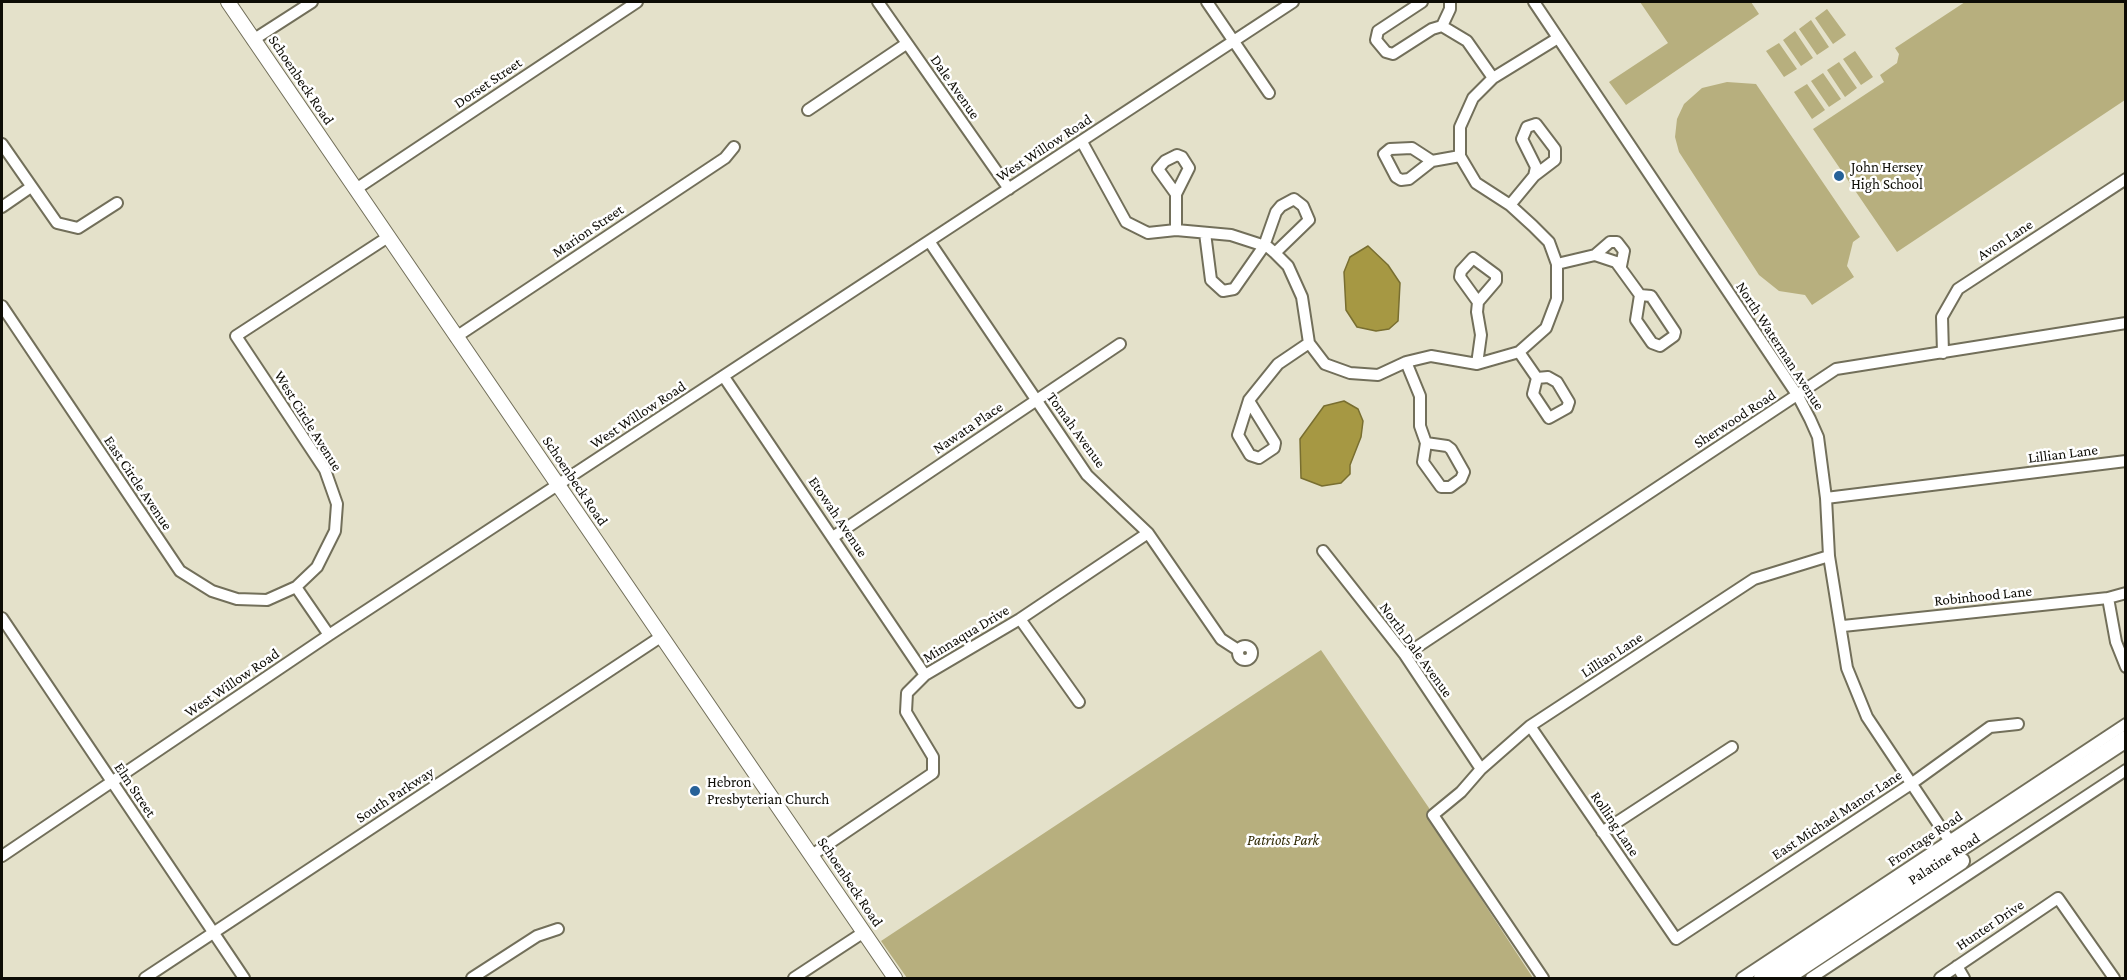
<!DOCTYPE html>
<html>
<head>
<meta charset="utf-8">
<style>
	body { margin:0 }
	#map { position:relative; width:2127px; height:980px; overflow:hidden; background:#e4e1ca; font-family:"Crimson Pro",serif }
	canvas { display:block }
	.frame { position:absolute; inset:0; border:3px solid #0d0c05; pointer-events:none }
</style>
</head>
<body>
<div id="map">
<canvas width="2127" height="980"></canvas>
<div class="frame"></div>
</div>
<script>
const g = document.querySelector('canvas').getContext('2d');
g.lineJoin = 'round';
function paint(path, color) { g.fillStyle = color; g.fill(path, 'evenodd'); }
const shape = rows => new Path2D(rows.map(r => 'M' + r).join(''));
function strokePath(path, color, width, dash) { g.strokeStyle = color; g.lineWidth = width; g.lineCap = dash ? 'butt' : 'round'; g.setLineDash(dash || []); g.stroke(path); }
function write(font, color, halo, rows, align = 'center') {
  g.font = font + ' "Crimson Pro",serif'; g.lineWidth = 5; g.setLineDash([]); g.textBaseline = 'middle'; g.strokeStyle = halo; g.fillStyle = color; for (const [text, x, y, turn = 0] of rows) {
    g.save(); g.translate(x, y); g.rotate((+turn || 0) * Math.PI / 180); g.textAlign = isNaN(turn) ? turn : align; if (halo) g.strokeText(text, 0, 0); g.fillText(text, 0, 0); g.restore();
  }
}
paint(shape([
	[1640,2,1751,2,1759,14,1626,105,1609,82,1668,43],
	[1965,2,2125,2,2125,100,1897,252,1813,129,1884,82,1880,75,1897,63,1899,54,1895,48],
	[1827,9,1846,35,1833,44,1815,18],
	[1811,20,1829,47,1817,55,1799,29],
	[1795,31,1813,58,1801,66,1783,40],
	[1779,43,1797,69,1784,77,1766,51],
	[1855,51,1873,77,1861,85,1843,59],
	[1839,62,1857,88,1845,97,1827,70],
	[1823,73,1841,99,1829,107,1811,81],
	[1727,82,1756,84,1860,237,1853,242,1847,266,1854,277,1812,305,1805,295,1779,291,1759,275,1679,152,1675,137,1677,119,1684,104,1702,88],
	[1807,84,1825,110,1812,119,1794,92],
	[1321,650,1429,808,1434,827,1533,978,907,978,881,941]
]), '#b7af7e');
const water = shape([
	[1368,246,1388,265,1400,283,1398,321,1389,329,1376,331,1357,327,1346,310,1344,272,1350,257,1368,246],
	[1344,401,1358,409,1363,421,1361,437,1350,465,1350,474,1341,483,1322,486,1301,478,1300,439,1324,406,1344,401]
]);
paint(water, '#a69843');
strokePath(water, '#786e30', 1.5);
const minor = shape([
	[878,2,1009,189],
	[1207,2,1269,93],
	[1422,2,1378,31,1376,40,1386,52,1393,54,1432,29,1442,26,1467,41,1493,78],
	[1534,2,1798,396,1810,419,1818,437,1826,498,1829,556,1847,668,1867,717,1949,840],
	[1442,26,1450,9,1450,2],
	[253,40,312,2],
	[808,110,906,44],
	[1082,142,1126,222,1148,233,1176,230,1231,235,1268,247,1275,253,1288,266,1302,297,1309,343,1325,364,1350,373,1378,375,1406,362,1431,356,1477,364,1519,352,1546,328,1557,299,1557,264,1549,242,1533,226,1510,205,1476,183,1460,156,1460,127,1473,98,1493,78,1558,38],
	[2,144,57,223,78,228,117,203],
	[1432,161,1412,148,1390,149,1384,154,1396,177,1401,180,1409,179,1432,161,1460,156],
	[356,189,637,2],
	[1510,205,1534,176,1555,160,1555,149,1536,124,1527,127,1522,139,1536,167,1534,176],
	[2,207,31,187],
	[1176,230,1176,194,1189,168,1182,157,1177,155,1165,161,1158,169,1176,194],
	[1205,233,1211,280,1223,291,1234,289,1264,246,1276,212,1281,206,1294,199,1303,206,1309,220,1275,253],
	[929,241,1087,475,1148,533,1221,639,1238,650],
	[1595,255,1610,242,1617,242,1624,251,1621,266],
	[1557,264,1595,255,1616,262,1640,295,1636,320,1652,343,1660,346,1674,336,1675,332,1651,296,1640,295],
	[2,306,180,571,212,591,237,599,267,600,296,587,317,567,335,531,337,504,325,470,236,336,388,237],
	[456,337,725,158,734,147],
	[1519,352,1537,378],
	[1943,353,1942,317,1958,289,2126,179],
	[1406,362,1420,396,1420,426,1426,443,1423,462,1441,487,1450,487,1461,479,1464,472,1451,449,1447,446,1426,443],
	[1477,364,1481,335,1477,312,1478,302,1496,281,1496,275,1473,258,1461,271,1460,277,1478,302],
	[724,377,925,675],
	[1548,377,1557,382,1569,402,1567,408,1549,418,1533,394,1537,378,1548,377],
	[1249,401,1275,443,1274,448,1259,458,1250,455,1238,435,1249,400,1278,364,1309,343],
	[1826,498,2126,461],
	[833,537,1120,344],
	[1323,551,1405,655,1481,769],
	[296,587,329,635],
	[2108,598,2116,642,2126,667],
	[2,618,244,978],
	[1020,619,1079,702],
	[1843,626,2108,598,2126,593],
	'1238 653a7 7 0 1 1 14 0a7 7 0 1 1-14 0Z',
	[1405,655,1836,369,2126,323],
	[1530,726,1676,939,1911,784,1990,727,2018,724],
	[1602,832,1732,747],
	[812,855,933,773,933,757,906,712,907,693,925,675,1020,619,1148,533],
	[2,856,329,635,1293,2],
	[1957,966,1964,978],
	[145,978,662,636],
	[472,978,537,936,558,929],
	[794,978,864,932],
	[1543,978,1433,815,1461,792,1481,769,1530,726,1754,579,1829,556],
	[1742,978,2126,724],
	[1811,978,2126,770],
	[1940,978,2058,898,2114,978]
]);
const major = shape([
	[228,2,895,978]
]);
const highway = shape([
	[1762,978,2126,739],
	[1785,978,1961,861]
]);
strokePath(minor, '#726f5a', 14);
strokePath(major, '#726f5a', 16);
strokePath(highway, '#726f5a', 20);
strokePath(minor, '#fff', 10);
strokePath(major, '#fff', 14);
strokePath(highway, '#fff', 16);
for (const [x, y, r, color] of [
	[1839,176,6,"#266198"],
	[695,791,6,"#266198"]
]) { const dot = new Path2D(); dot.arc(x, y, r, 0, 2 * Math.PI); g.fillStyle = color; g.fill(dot); strokePath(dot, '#fff', 2); }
write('15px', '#0d0c05', '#fff', [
	["Schoenbeck Road",301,80,56],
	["Dorset Street",488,83,-34],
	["Dale Avenue",955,87,55],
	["West Willow Road",1044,148,-33],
	["Marion Street",588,231,-34],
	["Avon Lane",2005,240,-33],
	["North Waterman Avenue",1780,346,57],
	["West Willow Road",638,415,-33],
	["Sherwood Road",1735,419,-33],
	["West Circle Avenue",308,421,58],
	["Nawata Place",968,428,-34],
	["Tomah Avenue",1076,430,54],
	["Lillian Lane",2063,454,-7],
	["Schoenbeck Road",575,481,56],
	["East Circle Avenue",138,483,56],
	["Etowah Avenue",838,517,56],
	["Robinhood Lane",1983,596,-6],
	["Minnaqua Drive",966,634,-31],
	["North Dale Avenue",1416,650,54],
	["Lillian Lane",1612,655,-33],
	["West Willow Road",232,683,-34],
	["Elm Street",135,790,56],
	["South Parkway",395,795,-33],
	["East Michael Manor Lane",1837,815,-33],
	["Rolling Lane",1615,824,56],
	["Frontage Road",1925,839,-34],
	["Palatine Road",1944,859,-33],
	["Schoenbeck Road",850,882,56],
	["Hunter Drive",1990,925,-34]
]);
write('15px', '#0d0c05', '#fff', [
	["John Hersey",1851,167],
	["High School",1851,184],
	["Hebron",707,782],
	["Presbyterian Church",707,799]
], 'left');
write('italic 15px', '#2f2903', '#fff', [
	["Patriots Park",1283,840]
]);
</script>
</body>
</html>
